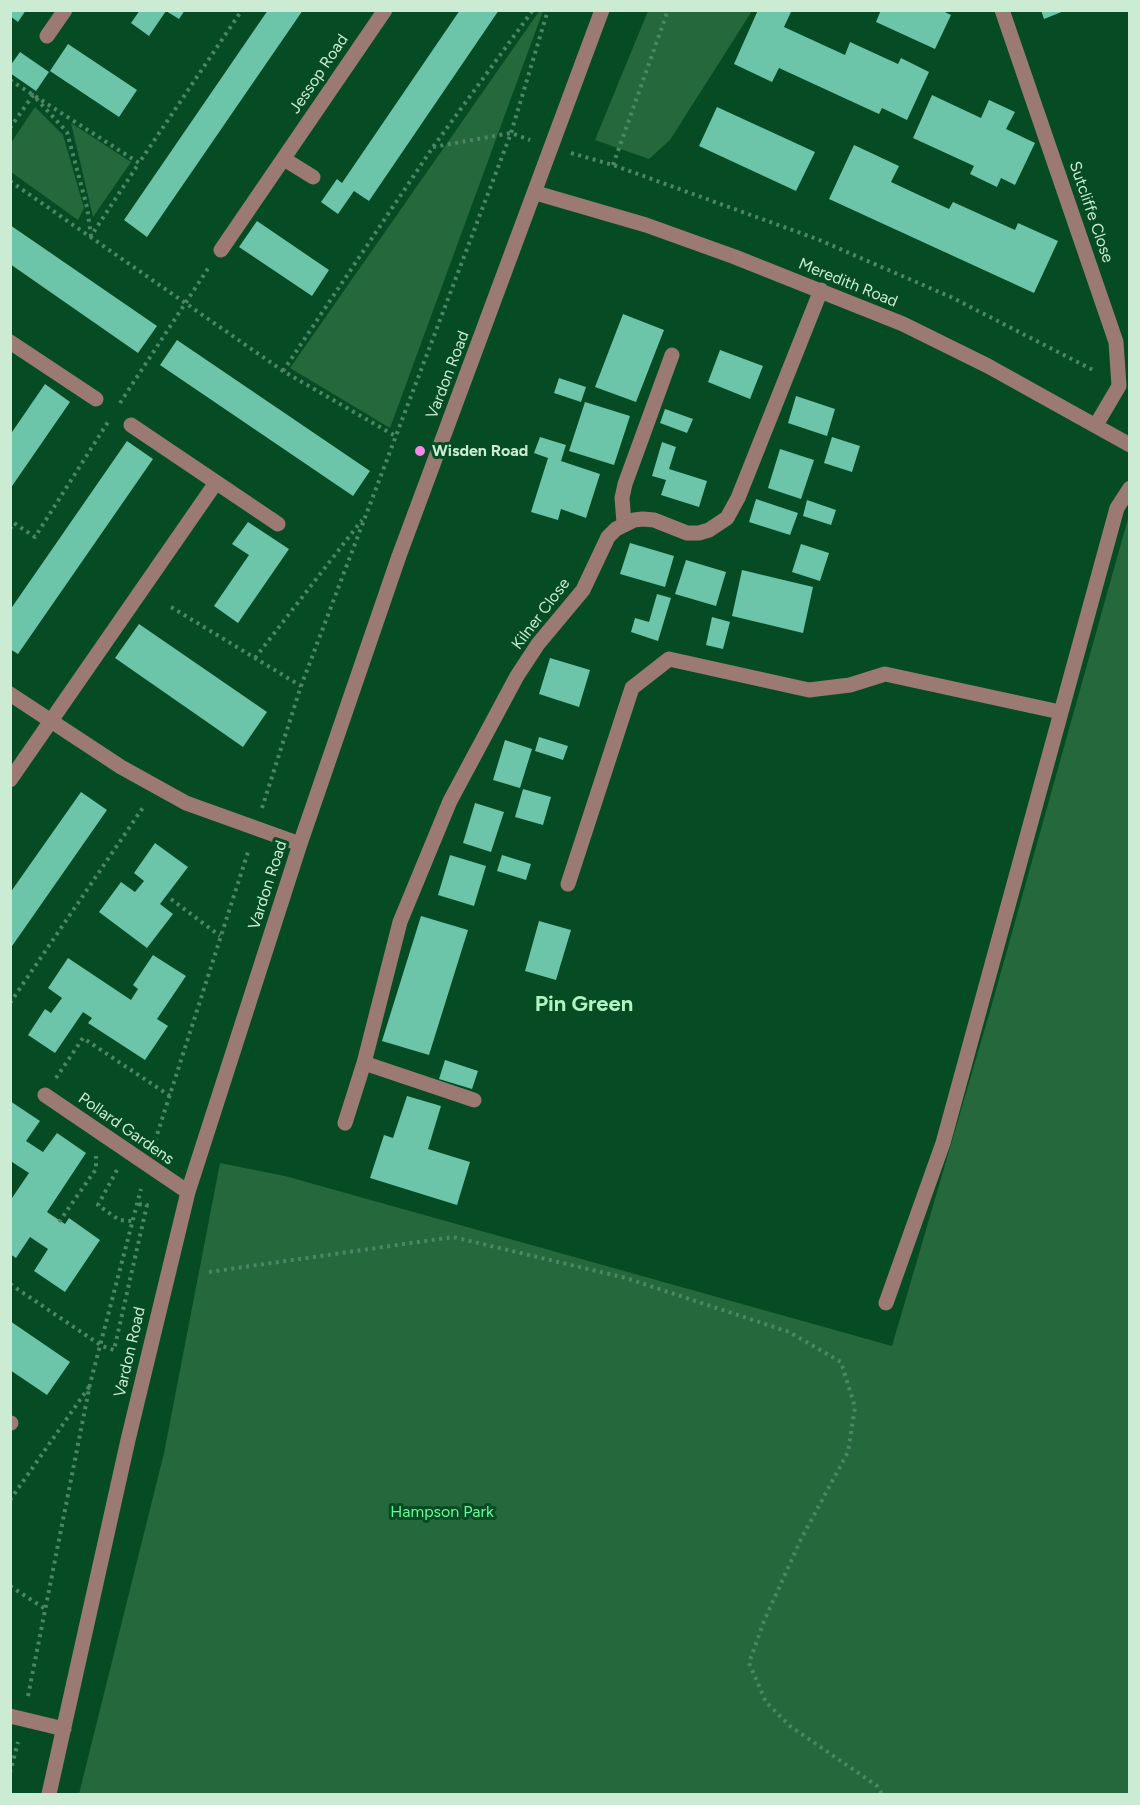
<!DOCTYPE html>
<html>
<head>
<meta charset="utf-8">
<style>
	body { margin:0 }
	#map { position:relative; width:1140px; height:1805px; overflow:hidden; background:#054c24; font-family:Figtree,sans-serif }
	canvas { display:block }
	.frame { position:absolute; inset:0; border:12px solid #cbebd2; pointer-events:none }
</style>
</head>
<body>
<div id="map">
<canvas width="1140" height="1805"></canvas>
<div class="frame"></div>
</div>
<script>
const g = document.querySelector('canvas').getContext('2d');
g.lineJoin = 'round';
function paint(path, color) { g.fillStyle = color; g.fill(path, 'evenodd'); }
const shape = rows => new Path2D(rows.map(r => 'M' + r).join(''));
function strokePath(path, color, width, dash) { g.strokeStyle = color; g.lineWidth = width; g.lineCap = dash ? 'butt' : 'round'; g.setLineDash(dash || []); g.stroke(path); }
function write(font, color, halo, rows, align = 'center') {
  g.font = font + ' Figtree,sans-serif'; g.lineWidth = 6; g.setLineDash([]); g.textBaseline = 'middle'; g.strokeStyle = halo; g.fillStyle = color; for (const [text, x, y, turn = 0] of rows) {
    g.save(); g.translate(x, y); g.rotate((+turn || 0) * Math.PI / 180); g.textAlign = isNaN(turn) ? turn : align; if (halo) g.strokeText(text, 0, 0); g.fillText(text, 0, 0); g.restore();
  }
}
paint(shape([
	[540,10,543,11,390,428,290,368],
	[648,11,752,11,670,140,649,159,595,140],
	[35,107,63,135,84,208,78,220,11,172,11,143],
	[71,123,131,162,93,217],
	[1129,515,1129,1794,79,1794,164,1453,220,1163,285,1176,892,1346,990,1011]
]), '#24683c');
paint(shape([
	[10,10,26,10,18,22,10,16],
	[140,10,185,10,179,19,166,11,149,36,131,23],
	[268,10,303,10,147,237,124,220],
	[460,10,499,10,369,201,354,191,338,214,321,202,337,179,342,183],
	[758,10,791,12,784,27,845,55,850,42,898,64,901,58,929,72,907,120,882,108,879,114,779,68,772,82,734,64],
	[881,10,941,10,951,15,935,49,876,22],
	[1041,10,1064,10,1064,11,1044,19],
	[68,44,137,90,119,117,50,71],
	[20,52,49,72,36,91,10,73,10,66],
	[932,95,981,118,989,100,1015,112,1006,129,1035,143,1015,185,1001,178,997,187,970,174,974,166,913,138],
	[717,107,815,152,796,191,699,146],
	[854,145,899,166,891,182,949,209,953,202,1015,230,1018,223,1058,241,1034,293,829,199],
	[257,221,329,270,312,296,239,247],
	[10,225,157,326,138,353,10,264],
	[623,314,664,330,636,402,595,387],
	[177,340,370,471,353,496,160,365],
	[720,350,763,366,750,399,708,382],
	[559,378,586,387,581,402,554,393],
	[45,384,70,402,10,489,10,435],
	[796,396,835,409,827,436,788,423],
	[585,402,630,416,614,465,569,451],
	[665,409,693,419,687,433,660,423],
	[540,437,566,445,561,461,600,474,586,518,561,509,558,520,531,512,548,458,534,453],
	[832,437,860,446,852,472,824,463],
	[127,441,153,459,18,654,10,649,10,610],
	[662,442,676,447,669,469,707,481,699,507,661,495,666,480,652,476],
	[780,449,814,460,801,499,768,488],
	[756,499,798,513,790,535,749,522],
	[807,500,836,510,831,525,803,516],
	[248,522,289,549,238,623,214,606,249,555,232,544],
	[630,543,674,556,665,587,620,574],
	[801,544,829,553,820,581,792,572],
	[686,560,726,572,716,606,675,594],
	[742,570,813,587,803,633,732,616],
	[657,594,671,598,658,641,631,632,635,618,649,622],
	[712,617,730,622,723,649,706,645],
	[139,624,267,712,243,747,115,658],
	[550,658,590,670,579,707,539,694],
	[539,737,568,746,563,760,535,751],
	[505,740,532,749,520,788,493,780],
	[523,789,551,797,543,825,515,817],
	[81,792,107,810,10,949,10,893],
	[475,803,504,812,491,852,463,843],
	[155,843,188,867,160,904,173,914,147,948,99,912,121,882,135,892,144,881,134,873],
	[450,855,486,866,474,906,438,895],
	[502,855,531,864,526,880,497,871],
	[421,916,468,930,429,1055,382,1041],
	[539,921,571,930,556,980,525,971],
	[153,955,186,976,157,1019,168,1026,145,1060,88,1023,92,1018,83,1012,55,1053,28,1035,45,1009,51,1013,62,998,48,988,68,958,131,1000,138,989,133,985],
	[445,1060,478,1071,472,1089,439,1079],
	[407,1096,441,1106,428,1149,470,1162,457,1205,370,1178,384,1135,393,1138],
	[10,1101,40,1121,26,1141,43,1152,57,1133,86,1153,47,1212,65,1224,69,1218,100,1240,65,1292,34,1271,48,1249,30,1237,16,1258,10,1254,10,1201,29,1173,12,1162,10,1165],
	[10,1321,70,1362,47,1395,10,1370]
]), '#6cc4a9');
strokePath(shape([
	[10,80,139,163,242,10],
	[10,128,33,95,67,132,87,207,91,236,139,163],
	[433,147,511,133,530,140],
	[571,153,613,165,817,239,953,298,1095,371],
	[613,165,668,10],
	[10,181,283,371,397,437],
	[283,371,433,147,533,10],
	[120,403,209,267],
	[10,529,14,523,35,537,108,422],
	[171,607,301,686],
	[255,658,362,520],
	[262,808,301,686,511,133,548,10],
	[171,899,220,936],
	[10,1003,144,806],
	[56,1078,83,1038,170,1096],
	[155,1141,248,852],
	[117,1170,98,1205,119,1220,133,1221],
	[59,1222,96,1169,96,1156],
	[209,1272,453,1237,626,1278,789,1332,841,1362,855,1407,848,1452,801,1539,764,1621,749,1663,766,1702,790,1726,877,1786,882,1794],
	[10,1284,102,1346,114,1350,147,1205,137,1204],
	[10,1500,89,1387],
	[10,1586,47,1610],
	[28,1696,90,1384,141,1189],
	[10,1773,18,1742]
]), '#4d8664', 4, [3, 4.5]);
strokePath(shape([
	[1002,10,1116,342,1119,386,1096,425],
	[47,36,65,10],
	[284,159,313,177],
	[536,193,646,225,735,257,903,324,988,366,1130,445],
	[221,250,385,10],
	[10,342,96,399],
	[131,425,278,524],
	[624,523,622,498,625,484,672,355],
	[10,694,121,767,186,803,300,844],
	[10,780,215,484],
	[568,884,632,688,669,659,809,690,850,685,885,674,1060,712],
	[364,1063,474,1100],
	[45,1095,188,1192],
	[345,1123,364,1063,400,922,450,801,517,676,538,644,583,590,608,537,616,529,634,520,643,519,654,520,687,533,699,533,709,530,727,518,738,498,821,290],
	[886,1303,943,1143,1117,508,1130,488],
	[10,1423,11,1423],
	[10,1716,64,1729],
	[49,1794,128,1440,188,1192,300,844,399,556,602,10]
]), '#9b7a73', 15);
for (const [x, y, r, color] of [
	[420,451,6,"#f888ea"]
]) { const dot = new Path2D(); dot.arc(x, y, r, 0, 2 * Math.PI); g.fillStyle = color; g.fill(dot); strokePath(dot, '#054c24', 2); }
write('16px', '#cbebd2', '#054c24', [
	["Jessop Road",319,74,-56],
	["Sutcliffe Close",1091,212,71],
	["Meredith Road",848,283,22],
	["Vardon Road",448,375,-69],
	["Kilner Close",541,614,-53],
	["Vardon Road",268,885,-72],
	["Pollard Gardens",126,1129,35],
	["Vardon Road",130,1352,-77]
]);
write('bold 16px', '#cbebd2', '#054c24', [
	["Wisden Road",432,451]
], 'left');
write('16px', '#69f99a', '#054c24', [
	["Hampson Park",442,1512]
]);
write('bold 22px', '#b2f3c2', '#054c24', [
	["Pin Green",584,1005]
]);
</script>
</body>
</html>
